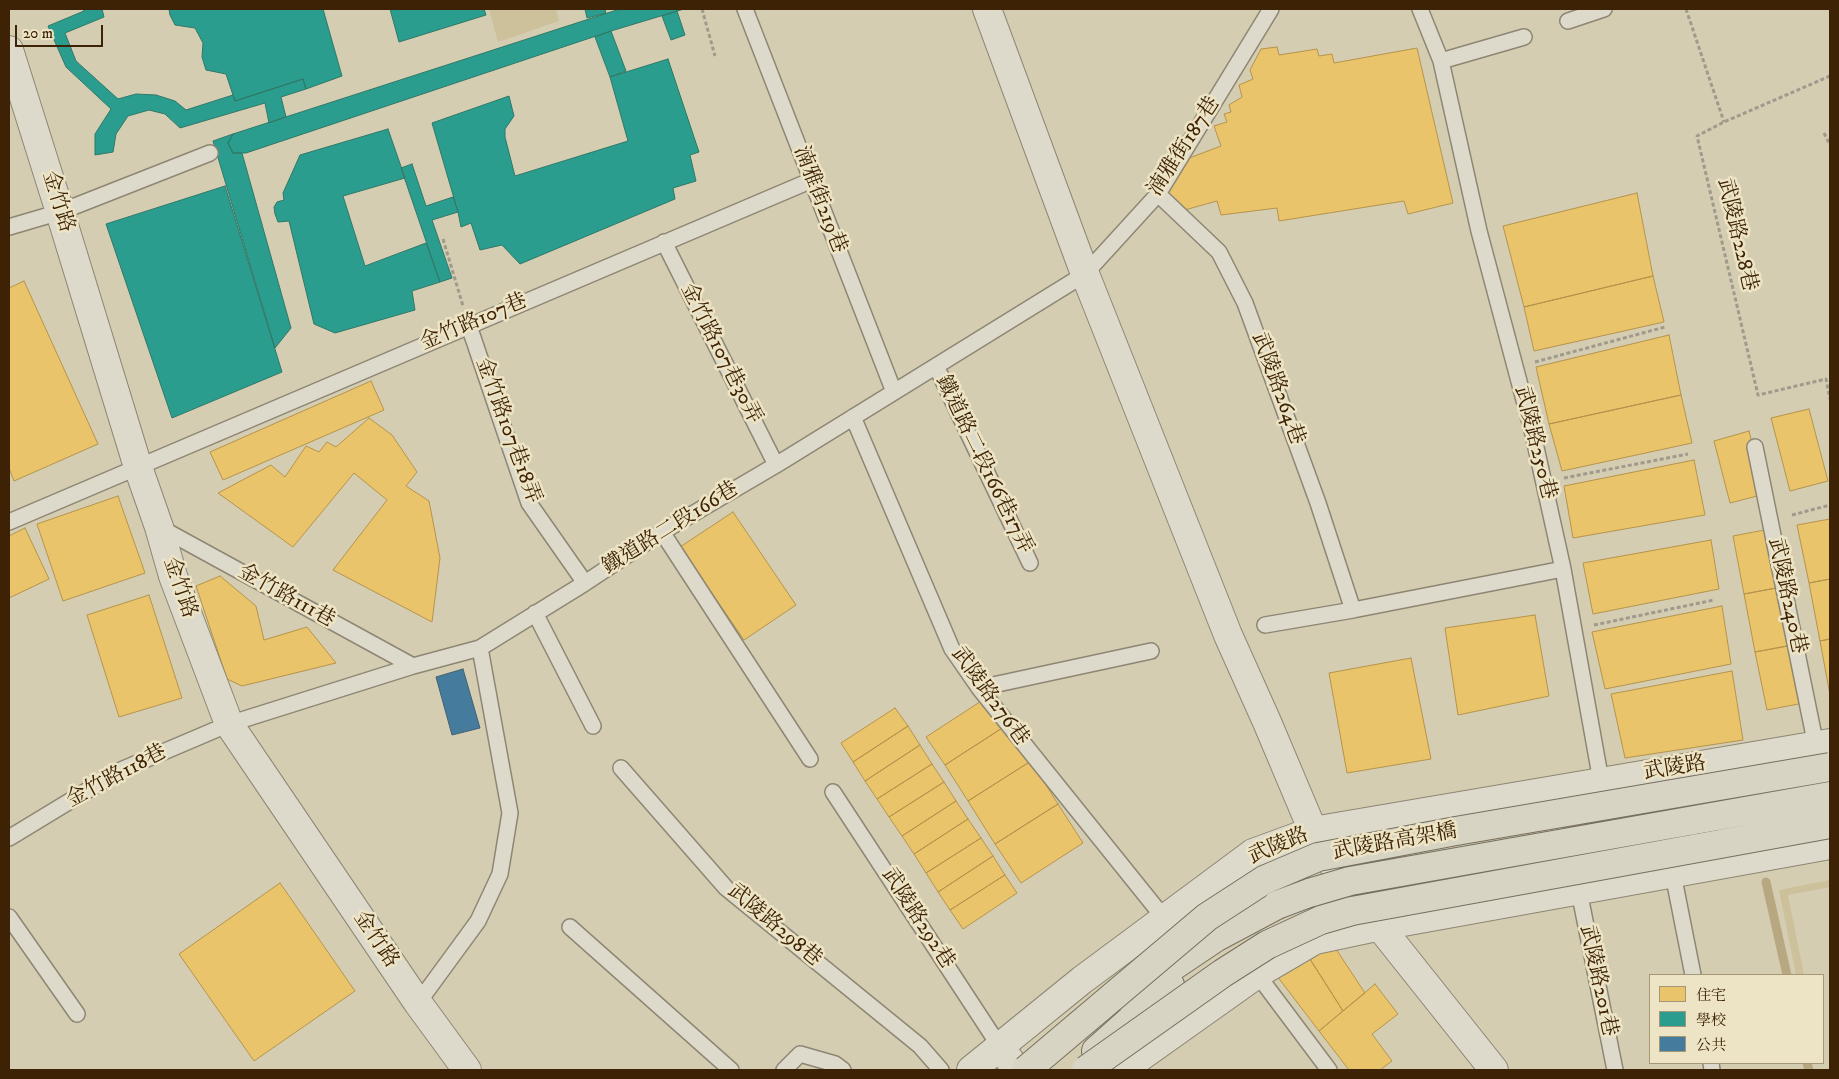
<!DOCTYPE html>
<html>
<head>
<meta charset="utf-8">
<style>
	body { margin:0 }
	#map { position:relative; width:1839px; height:1079px; overflow:hidden; background:#d4cdb2; font-family:"IM FELL DW Pica","Noto Serif TC",serif }
	canvas { display:block }
	.frame { position:absolute; inset:0; border:10px solid #3d2206; pointer-events:none }
	.legend { position:absolute; left:1649px; top:974px; width:175px; height:90px; box-sizing:border-box; background:#ece4c4; border:1px solid #a69678; margin:0; padding:6px 9px; list-style:none; font-size:15px; color:#3d2206 }
	.legend li { display:flex; align-items:center; gap:10px; height:25px }
	.legend b { width:25px; border:1px solid #a69678 }
	.scale { position:absolute; left:15px; top:25px; width:88px; height:22px; box-sizing:border-box; border:2px solid #3d2206; border-top:0; padding-left:6px; font-size:15px; line-height:18px; white-space:nowrap; color:#3d2206; -webkit-text-stroke:4px #ece4c4; paint-order:stroke }
</style>
</head>
<body>
<div id="map">
<canvas width="1839" height="1079"></canvas>
<div class="frame"></div>
<ul class="legend">
<li><b style="height:14px;background:#e9c46a"></b>住宅</li>
<li><b style="height:14px;background:#2a9d8f"></b>學校</li>
<li><b style="height:14px;background:#457b9d"></b>公共</li>
</ul>
<div class="scale">20 m</div>
</div>
<script>
const g = document.querySelector('canvas').getContext('2d');
g.lineJoin = 'round';
function paint(path, color) { g.fillStyle = color; g.fill(path, 'evenodd'); }
const shape = rows => new Path2D(rows.map(r => 'M' + r).join(''));
function strokePath(path, color, width, dash) { g.strokeStyle = color; g.lineWidth = width; g.lineCap = dash ? 'butt' : 'round'; g.setLineDash(dash || []); g.stroke(path); }
function write(font, color, halo, rows, align = 'center') {
  g.font = font + ' "IM FELL DW Pica","Noto Serif TC",serif'; g.lineWidth = 5; g.setLineDash([]); g.textBaseline = 'middle'; g.strokeStyle = halo; g.fillStyle = color; for (const [text, x, y, turn = 0] of rows) {
    g.save(); g.translate(x, y); g.rotate((+turn || 0) * Math.PI / 180); g.textAlign = isNaN(turn) ? turn : align; if (halo) g.strokeText(text, 0, 0); g.fillText(text, 0, 0); g.restore();
  }
}
paint(shape([
	[489,9,556,9,559,21,498,42],
	[1830,880,1830,887,1788,895,1804,975,1796,975,1779,890]
]), '#ccc19b');
const homes = shape([
	[1277,47,1279,55,1317,49,1319,56,1332,54,1334,63,1417,48,1453,203,1408,214,1404,201,1279,221,1277,208,1221,215,1217,201,1181,211,1166,198,1184,160,1221,146,1214,126,1227,122,1224,114,1231,112,1229,105,1242,97,1239,85,1253,79,1250,70,1261,49,1277,47],
	[1637,193,1653,276,1524,307,1503,226,1637,193],
	[1653,276,1664,322,1534,351,1524,307,1653,276],
	[24,281,98,444,14,481,9,468,9,288,24,281],
	[1669,335,1681,395,1549,424,1536,367,1669,335],
	[371,381,384,410,223,480,210,452,371,381],
	[1681,395,1692,443,1562,471,1549,424,1681,395],
	[1809,409,1828,481,1790,491,1771,418,1809,409],
	[369,418,392,435,417,472,406,486,429,501,440,558,432,622,333,570,387,500,354,473,293,547,218,493,271,465,285,477,306,446,319,452,327,442,336,447,369,418],
	[1749,431,1765,494,1730,503,1714,441,1749,431],
	[1694,460,1705,515,1573,538,1564,486,1694,460],
	[118,496,145,573,63,601,37,524,118,496],
	[733,512,796,605,744,640,680,547,733,512],
	[1830,519,1830,579,1809,583,1797,525,1830,519],
	[25,528,49,579,9,598,9,536,25,528],
	[1775,528,1787,586,1744,594,1733,536,1775,528],
	[1711,540,1719,589,1593,614,1583,563,1711,540],
	[220,576,256,606,264,640,307,627,336,663,242,686,227,679,196,586,220,576],
	[1830,579,1830,639,1820,641,1809,583,1830,579],
	[1787,586,1798,644,1755,652,1744,594,1787,586],
	[149,595,182,698,119,717,87,615,149,595],
	[1722,606,1731,664,1605,689,1592,632,1722,606],
	[1535,615,1549,696,1458,715,1445,628,1535,615],
	[1830,639,1830,695,1820,641,1830,639],
	[1798,644,1809,702,1767,710,1755,652,1798,644],
	[1411,658,1431,759,1347,773,1329,673,1411,658],
	[1732,671,1743,740,1625,758,1611,694,1732,671],
	[989,696,1007,725,945,765,926,737,989,696],
	[895,708,908,726,853,762,841,743,895,708],
	[1007,725,1031,761,968,801,945,765,1007,725],
	[908,726,920,745,865,781,853,762,908,726],
	[920,745,932,764,877,799,865,781,920,745],
	[1031,761,1058,804,995,844,968,801,1031,761],
	[932,764,944,782,889,817,877,799,932,764],
	[944,782,956,801,902,836,889,817,944,782],
	[956,801,968,819,914,854,902,836,956,801],
	[1058,804,1083,843,1021,883,995,844,1058,804],
	[968,819,981,838,926,873,914,854,968,819],
	[981,838,993,856,938,892,926,873,981,838],
	[993,856,1005,875,950,910,938,892,993,856],
	[1005,875,1017,893,963,929,950,910,1005,875],
	[280,883,355,991,254,1061,179,954,280,883],
	[1332,943,1365,993,1343,1011,1308,956,1332,943],
	[1308,956,1343,1011,1319,1031,1277,976,1308,956],
	[1375,984,1398,1014,1372,1034,1392,1061,1380,1070,1349,1070,1319,1031,1375,984]
]);
paint(homes, '#e9c46a');
strokePath(homes, '#b5934c', 1);
const schools = shape([
	[83,9,102,9,104,17,65,33,76,61,118,99,136,94,156,95,175,101,186,110,233,95,235,101,303,79,306,89,281,97,286,117,269,123,265,103,180,128,165,114,149,110,128,116,116,134,113,152,95,155,95,134,111,109,66,67,48,26,84,11,83,9],
	[169,9,323,9,342,76,306,89,303,79,235,101,226,74,206,70,202,57,203,43,195,28,175,25,170,15,169,9],
	[390,9,484,9,486,15,399,42,390,9],
	[585,9,605,9,606,13,587,18,585,9],
	[620,9,684,9,611,31,246,153,233,153,228,143,233,134,620,9],
	[677,11,685,35,671,40,662,16,677,11],
	[611,31,626,71,610,77,595,37,611,31],
	[668,59,699,152,690,155,696,181,673,188,675,199,520,264,502,245,480,250,471,223,461,227,458,212,432,123,509,96,514,116,505,129,505,137,515,176,628,141,610,77,668,59],
	[388,129,405,178,343,196,365,266,426,243,440,282,412,291,415,310,335,333,314,324,289,221,278,222,275,214,274,207,277,202,284,200,283,193,300,155,388,129],
	[233,134,228,143,233,153,242,153,291,328,275,348,213,141,233,134],
	[412,164,426,206,453,197,458,212,432,220,452,278,440,282,401,168,412,164],
	[225,186,282,372,172,418,106,224,225,186]
]);
paint(schools, '#2a9d8f');
strokePath(schools, '#307866', 1);
const public = shape([
	[463,669,480,728,452,735,436,677,463,669]
]);
paint(public, '#457b9d');
strokePath(public, '#436070', 1);
strokePath(shape([
	[1766,882,1787,975],
	[1807,1063,1809,1070]
]), '#b7a882', 9);
const service = shape([
	[745,9,894,392],
	[1420,9,1441,61,1479,231,1533,434,1563,569,1601,781,1617,841],
	[1568,21,1604,9],
	[1441,61,1524,37],
	[1158,194,1219,252,1245,303,1318,503,1353,610],
	[9,227,60,212,210,153],
	[664,242,776,465],
	[469,326,529,503,585,583],
	[936,366,1030,563],
	[853,417,952,649,979,688,1164,918],
	[1755,447,1816,746],
	[9,522,812,180],
	[159,527,413,666],
	[662,532,810,759],
	[535,613,593,726],
	[1265,625,1353,610,1563,569],
	[979,688,1151,651],
	[621,768,726,888,920,1046,941,1070],
	[833,792,1000,1047],
	[9,838,121,770,229,724,413,666,480,648,585,583,662,532,776,465,1085,274,1158,194,1271,9],
	[1673,874,1693,975],
	[1579,891,1615,1070],
	[9,917,77,1014],
	[570,927,731,1070],
	[1257,974,1329,1070],
	[418,1003,478,921,500,874,510,813,480,648],
	[1711,1063,1712,1070],
	[784,1070,800,1054,835,1064,843,1070]
]);
const minor = shape([
	[9,50,60,212,138,467,159,527,173,576,229,724,418,1003,467,1070],
	[1000,1047,1017,1070]
]);
const tertiary = shape([
	[987,9,1085,274,1228,635,1267,722,1313,831,1326,855,1365,908,1494,1070],
	[971,1070,1082,980,1253,853,1313,831,1830,743],
	[1122,1070,1257,974,1315,940,1381,926,1830,845]
]);
const trunk = shape([
	[1127,997,1215,938,1277,905],
	[1096,1051,1170,985]
]);
strokePath(service, '#8e8673', 18);
strokePath(minor, '#8e8673', 30);
strokePath(tertiary, '#8e8673', 30);
strokePath(trunk, '#776f5d', 30);
strokePath(shape([
	[702,9,715,56],
	[1686,9,1724,122],
	[1830,76,1724,122,1697,136,1758,395,1826,379,1830,399],
	[1824,133,1830,145],
	[443,239,463,306],
	[1535,362,1665,327],
	[1564,478,1688,454],
	[1792,515,1830,505],
	[1594,625,1714,600]
]), '#a09a8d', 3, [4, 2.5]);
strokePath(service, '#dddacc', 15);
strokePath(minor, '#dddacc', 28);
strokePath(tertiary, '#dddacc', 28);
strokePath(trunk, '#d7d4c4', 28);
const trunkBridge = shape([
	[1277,905,1309,893,1350,881,1830,796],
	[1026,1070,1207,917,1264,880,1318,857,1456,831,1830,767],
	[1086,1070,1223,973,1267,945,1321,920,1352,911,1830,824]
]);
strokePath(trunkBridge, '#776f5d', 30, []);
strokePath(trunkBridge, '#d7d4c4', 28);
write('21px', '#3d2206', '#ece4c4', [
	["湳雅街187巷",1185,147,-57],
	["湳雅街219巷",819,200,69],
	["金竹路",57,202,73],
	["武陵路228巷",1736,235,77],
	["金竹路107巷",474,323,-23],
	["金竹路107巷30弄",720,354,63],
	["武陵路264巷",1277,389,70],
	["金竹路107巷18弄",507,431,70],
	["武陵路250巷",1534,443,76],
	["鐵道路二段166巷17弄",983,465,64],
	["鐵道路二段166巷",671,529,-32],
	["金竹路",179,588,71],
	["武陵路240巷",1786,596,78],
	["金竹路111巷",286,597,29],
	["武陵路276巷",989,697,54],
	["武陵路",1675,769,-9],
	["金竹路118巷",117,777,-28],
	["武陵路高架橋",1395,843,-10],
	["武陵路",1279,847,-23],
	["武陵路292巷",917,919,57],
	["武陵路298巷",774,926,40],
	["金竹路",375,940,56],
	["武陵路201巷",1597,981,78]
]);
</script>
</body>
</html>
